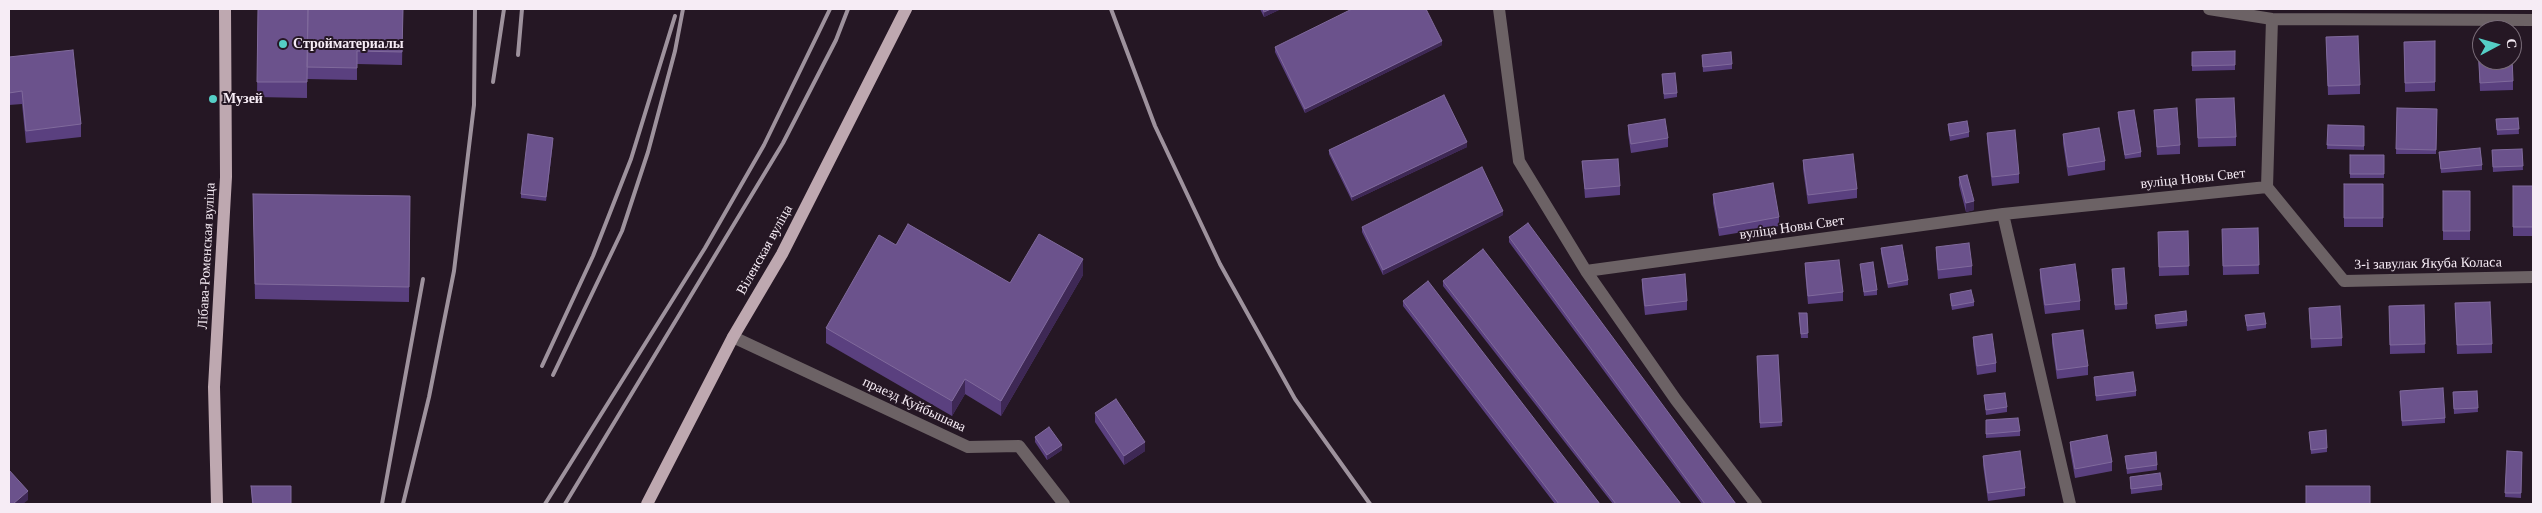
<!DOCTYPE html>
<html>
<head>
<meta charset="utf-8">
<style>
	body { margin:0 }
	#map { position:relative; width:2542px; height:513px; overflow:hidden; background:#251724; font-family:Georgia,serif }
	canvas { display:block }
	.frame { position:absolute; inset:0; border:10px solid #f6ecf5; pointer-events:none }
	.north { position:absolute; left:2472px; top:20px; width:50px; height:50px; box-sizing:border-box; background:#251724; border:1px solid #796c78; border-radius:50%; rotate:84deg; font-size:14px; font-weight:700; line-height:20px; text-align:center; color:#f6ecf5 }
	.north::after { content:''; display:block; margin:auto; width:18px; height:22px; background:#55cec6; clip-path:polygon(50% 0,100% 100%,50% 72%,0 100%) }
</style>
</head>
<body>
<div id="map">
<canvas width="2542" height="513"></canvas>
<div class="frame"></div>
<div class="north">С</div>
</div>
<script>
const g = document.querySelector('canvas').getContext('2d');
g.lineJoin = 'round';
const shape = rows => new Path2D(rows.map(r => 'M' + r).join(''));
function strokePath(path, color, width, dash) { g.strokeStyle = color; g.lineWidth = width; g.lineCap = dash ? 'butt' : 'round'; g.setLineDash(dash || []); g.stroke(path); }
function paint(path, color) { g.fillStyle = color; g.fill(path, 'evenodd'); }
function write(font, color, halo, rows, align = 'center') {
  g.font = font + ' Georgia,serif'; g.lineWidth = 4; g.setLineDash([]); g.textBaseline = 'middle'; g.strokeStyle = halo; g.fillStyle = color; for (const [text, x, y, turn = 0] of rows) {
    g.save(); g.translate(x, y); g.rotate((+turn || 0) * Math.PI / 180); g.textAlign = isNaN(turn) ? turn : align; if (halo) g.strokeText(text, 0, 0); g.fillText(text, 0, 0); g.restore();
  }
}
strokePath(shape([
	[1499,9,1519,161,1586,271,1676,400,1756,504],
	[2209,9,2272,19,2533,20],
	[2272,19,2267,187,2344,281,2533,277],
	[2003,214,2070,504],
	[1586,271,2003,214,2267,187],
	[733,337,968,447,1019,446,1064,504]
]), '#6c6265', 12);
strokePath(shape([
	[217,504,214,387,226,177,225,9],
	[647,504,733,337,782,254,906,9]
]), '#bea8b0', 12);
strokePath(shape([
	[1111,9,1155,126,1220,264,1295,399,1370,504],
	[518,55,522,9],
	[493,82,504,9],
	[542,366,593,256,631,159,675,16],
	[553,375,622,231,648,152,675,51,683,9],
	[382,504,423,279],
	[403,504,429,397,454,271,474,105,475,9],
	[545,504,705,248,764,145,830,9],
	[565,504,783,143,836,40,848,9]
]), '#9e929d', 4);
paint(shape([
	[258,9,403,9,402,65,357,64,357,80,307,79,307,98,257,97],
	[1260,9,1281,9,1264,17],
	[2326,37,2360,85,2360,94,2328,95],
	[2435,41,2435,91,2405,92,2404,42],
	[1442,45,1305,113,1275,52,1275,47],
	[2478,46,2513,81,2513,90,2480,91],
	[2235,51,2235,70,2192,71,2192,52],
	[1702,55,1732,64,1732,69,1703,72],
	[9,57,81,124,81,137,26,143,22,104,9,105],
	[1662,74,1677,93,1677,97,1664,99],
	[2196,99,2236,137,2236,146,2198,147],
	[2397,108,2437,109,2436,154,2396,154],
	[2154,110,2180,145,2180,154,2157,155],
	[2118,112,2141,152,2141,157,2125,159,2118,117],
	[2518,118,2519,134,2497,135,2496,119],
	[1948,124,1969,132,1969,137,1950,141,1948,129],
	[1628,125,1668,138,1668,147,1631,153,1628,134],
	[2328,125,2364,126,2364,150,2327,149],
	[1987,133,2019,174,2019,183,1992,186,1987,141],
	[2063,134,2105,161,2105,170,2068,176,2063,143],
	[553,142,546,201,521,198,521,194],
	[1467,147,1352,201,1329,154,1329,150],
	[2522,149,2523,170,2493,172,2492,150],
	[2439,152,2482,165,2482,170,2441,173],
	[2350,155,2384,155,2384,178,2350,178],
	[1803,160,1857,189,1857,198,1808,204,1803,169],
	[1582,161,1620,186,1620,195,1585,198],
	[1959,177,1974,210,1966,212,1959,185],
	[2344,184,2383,184,2383,227,2344,227],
	[2513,186,2533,186,2533,236,2513,236],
	[2443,191,2470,191,2470,240,2443,240],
	[253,194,410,196,409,302,255,299],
	[1713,194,1779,217,1779,226,1719,236,1713,203],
	[1503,215,1383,275,1362,232,1362,227],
	[2258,228,2259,274,2223,275,2222,229],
	[2188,231,2189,275,2159,276,2158,232],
	[1509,237,1736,504,1702,504,1509,242],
	[896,245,1010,283,1083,275,1001,416,965,394,952,416,826,343,826,328],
	[1936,247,1972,266,1972,275,1938,279,1936,256],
	[1881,248,1908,280,1908,285,1888,288,1881,253],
	[1805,263,1843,292,1843,301,1808,304,1805,272],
	[1860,264,1877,290,1877,295,1864,296],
	[2040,269,2080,301,2080,310,2045,314,2040,278],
	[2112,273,2127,304,2127,309,2115,310],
	[1642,279,1687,301,1687,310,1645,315,1642,288],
	[1443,281,1681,504,1613,504,1443,286],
	[1950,294,1974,302,1974,306,1952,310,1950,298],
	[1403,301,1600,504,1555,504,1403,306],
	[2455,303,2492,344,2492,353,2457,354],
	[2424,305,2425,353,2390,354,2389,306],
	[2309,308,2342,338,2342,346,2311,348],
	[1807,313,1808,338,1801,338,1799,318],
	[2155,315,2187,321,2187,326,2156,329],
	[2245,315,2266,324,2266,328,2247,331],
	[2052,334,2088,366,2088,375,2057,379,2052,343],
	[1973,337,1996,363,1996,372,1977,375,1973,345],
	[1778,355,1782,426,1760,428,1757,356],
	[2094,377,2136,391,2136,396,2096,401],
	[2477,391,2478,412,2454,414,2453,392],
	[1984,395,2007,407,2007,412,1986,415],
	[2400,396,2445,418,2445,423,2402,426],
	[1095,413,1145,451,1124,465,1095,422],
	[1986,420,2020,431,2020,436,1986,438],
	[2309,432,2327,448,2327,452,2311,454],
	[1035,437,1062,450,1047,460,1035,442],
	[2070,442,2112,462,2112,471,2075,478,2070,450],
	[2507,451,2522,452,2521,498,2505,497],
	[1983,456,2025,488,2025,496,1988,501,1983,465],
	[2125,456,2157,465,2157,470,2127,474],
	[2130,477,2162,485,2162,490,2131,494],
	[251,486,291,504,252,504]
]), '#5a407f');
paint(shape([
	[1271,9,1281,9,1264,17,1264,12],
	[1442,41,1442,45,1305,113,1305,109],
	[553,138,553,142,546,201,546,197],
	[1467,142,1467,147,1352,201,1352,197],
	[1974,201,1974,210,1966,212,1966,203],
	[1503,211,1503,215,1383,275,1383,270],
	[1083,259,1083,275,1001,416,1001,401],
	[965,379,965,394,952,416,952,401],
	[1145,442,1145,451,1124,465,1124,456],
	[1062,445,1062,450,1047,460,1047,455],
	[28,491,28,500,23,504,13,504]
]), '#3e2855');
const building = shape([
	[258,9,308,9,307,82,257,82,258,9],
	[308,9,403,9,402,52,357,51,357,68,307,67,308,9],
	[1263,9,1271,9,1264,12,1263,9],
	[1352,9,1426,9,1442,41,1305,109,1275,47,1352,9],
	[2358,36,2360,85,2328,86,2326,37,2358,36],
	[2435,41,2435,82,2405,83,2404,42,2435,41],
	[2478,46,2482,46,2482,60,2512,60,2512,57,2513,81,2480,83,2478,46],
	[73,50,81,124,26,131,22,91,9,93,9,57,73,50],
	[2235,51,2235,65,2192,66,2192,52,2235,51],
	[1731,52,1732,64,1703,67,1702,55,1731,52],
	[1675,73,1677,93,1664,94,1662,74,1675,73],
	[1444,95,1467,142,1352,197,1329,150,1444,95],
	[2234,98,2236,137,2198,138,2196,99,2234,98],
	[2177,108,2180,145,2157,147,2154,110,2177,108],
	[2397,108,2437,109,2436,150,2396,149,2397,108],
	[2134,110,2141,152,2125,155,2118,112,2134,110],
	[2518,118,2519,129,2497,130,2496,119,2518,118],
	[1665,119,1668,138,1631,144,1628,125,1665,119],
	[1967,121,1969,132,1950,136,1948,124,1967,121],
	[2328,125,2364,126,2364,146,2327,145,2328,125],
	[2099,128,2105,161,2068,167,2063,134,2099,128],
	[2015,130,2019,174,1992,177,1987,133,2015,130],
	[528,134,553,138,546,197,521,194,528,134],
	[2480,148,2482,165,2441,169,2439,152,2480,148],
	[2522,149,2523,166,2493,167,2492,150,2522,149],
	[1853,154,1857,189,1808,195,1803,160,1853,154],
	[2350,155,2384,155,2384,174,2350,174,2350,155],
	[1618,159,1620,186,1585,189,1582,161,1618,159],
	[1482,167,1503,211,1383,270,1362,227,1482,167],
	[1967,175,1974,201,1966,203,1959,177,1967,175],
	[1773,183,1779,217,1719,228,1713,194,1773,183],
	[2344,184,2383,184,2383,218,2344,218,2344,184],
	[2513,186,2533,186,2533,227,2513,227,2513,186],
	[2443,191,2470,191,2470,231,2443,231,2443,191],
	[253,194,410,196,409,287,255,284,253,194],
	[1528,223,1736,504,1705,504,1509,237,1528,223],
	[908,224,1010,283,1039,234,1083,259,1001,401,965,379,952,401,826,328,879,235,896,245,908,224],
	[2258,228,2259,265,2223,266,2222,229,2258,228],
	[2188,231,2189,266,2159,267,2158,232,2188,231],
	[1969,243,1972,266,1938,270,1936,247,1969,243],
	[1902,245,1908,280,1888,284,1881,248,1902,245],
	[1483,249,1681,504,1616,504,1443,281,1483,249],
	[1839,260,1843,292,1808,296,1805,263,1839,260],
	[1873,262,1877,290,1864,292,1860,264,1873,262],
	[2075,264,2080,301,2045,305,2040,269,2075,264],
	[2124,268,2127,304,2115,305,2112,269,2124,268],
	[1685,274,1687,301,1645,306,1642,279,1685,274],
	[1428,281,1600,504,1559,504,1403,301,1428,281],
	[1971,290,1974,302,1952,306,1950,294,1971,290],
	[2490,302,2492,344,2457,345,2455,303,2490,302],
	[2424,305,2425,344,2390,345,2389,306,2424,305],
	[2340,306,2342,338,2311,339,2309,308,2340,306],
	[2186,311,2187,321,2156,324,2155,315,2186,311],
	[1799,313,1807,313,1808,333,1801,334,1799,313],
	[2264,313,2266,324,2247,326,2245,315,2264,313],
	[2083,330,2088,366,2057,370,2052,334,2083,330],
	[1992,334,1996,363,1977,366,1973,337,1992,334],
	[1778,355,1782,422,1760,423,1757,356,1778,355],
	[2133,372,2136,391,2096,396,2094,377,2133,372],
	[2443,388,2445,418,2402,421,2400,391,2443,388],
	[2477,391,2478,408,2454,409,2453,392,2477,391],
	[2005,393,2007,407,1986,410,1984,395,2005,393],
	[1116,399,1145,442,1124,456,1095,413,1116,399],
	[2018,418,2020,431,1986,434,1986,420,2018,418],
	[1049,427,1062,445,1047,455,1035,437,1049,427],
	[2326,430,2327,448,2311,450,2309,432,2326,430],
	[2107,435,2112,462,2075,469,2070,442,2107,435],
	[2020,451,2025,488,1988,493,1983,456,2020,451],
	[2507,451,2522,452,2521,493,2505,493,2507,451],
	[2156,452,2157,465,2127,469,2125,456,2156,452],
	[9,470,28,491,13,504,9,504,9,470],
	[2160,473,2162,485,2131,489,2130,477,2160,473],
	[251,486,291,486,291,504,253,504,251,486],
	[2306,486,2370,486,2370,504,2306,504,2306,486]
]);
paint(building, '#6b528c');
strokePath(building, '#806a9c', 1);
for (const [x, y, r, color] of [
	[283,44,5,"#55cec6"],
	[213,99,5,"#55cec6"]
]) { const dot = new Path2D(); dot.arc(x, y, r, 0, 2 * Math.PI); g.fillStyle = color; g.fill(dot); strokePath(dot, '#251724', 2); }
write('bold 14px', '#f6ecf5', '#251724', [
	["Стройматериалы",293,44],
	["Музей",223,99]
], 'left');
write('14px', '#f6ecf5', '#251724', [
	["вуліца Новы Свет",2193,179,-6],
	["вуліца Новы Свет",1792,228,-8],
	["Віленская вуліца",765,250,-61],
	["Лібава-Роменская вуліца",207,256,-87],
	["3-і завулак Якуба Коласа",2428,264,-1],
	["праезд Куйбышава",914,405,25]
]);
</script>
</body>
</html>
